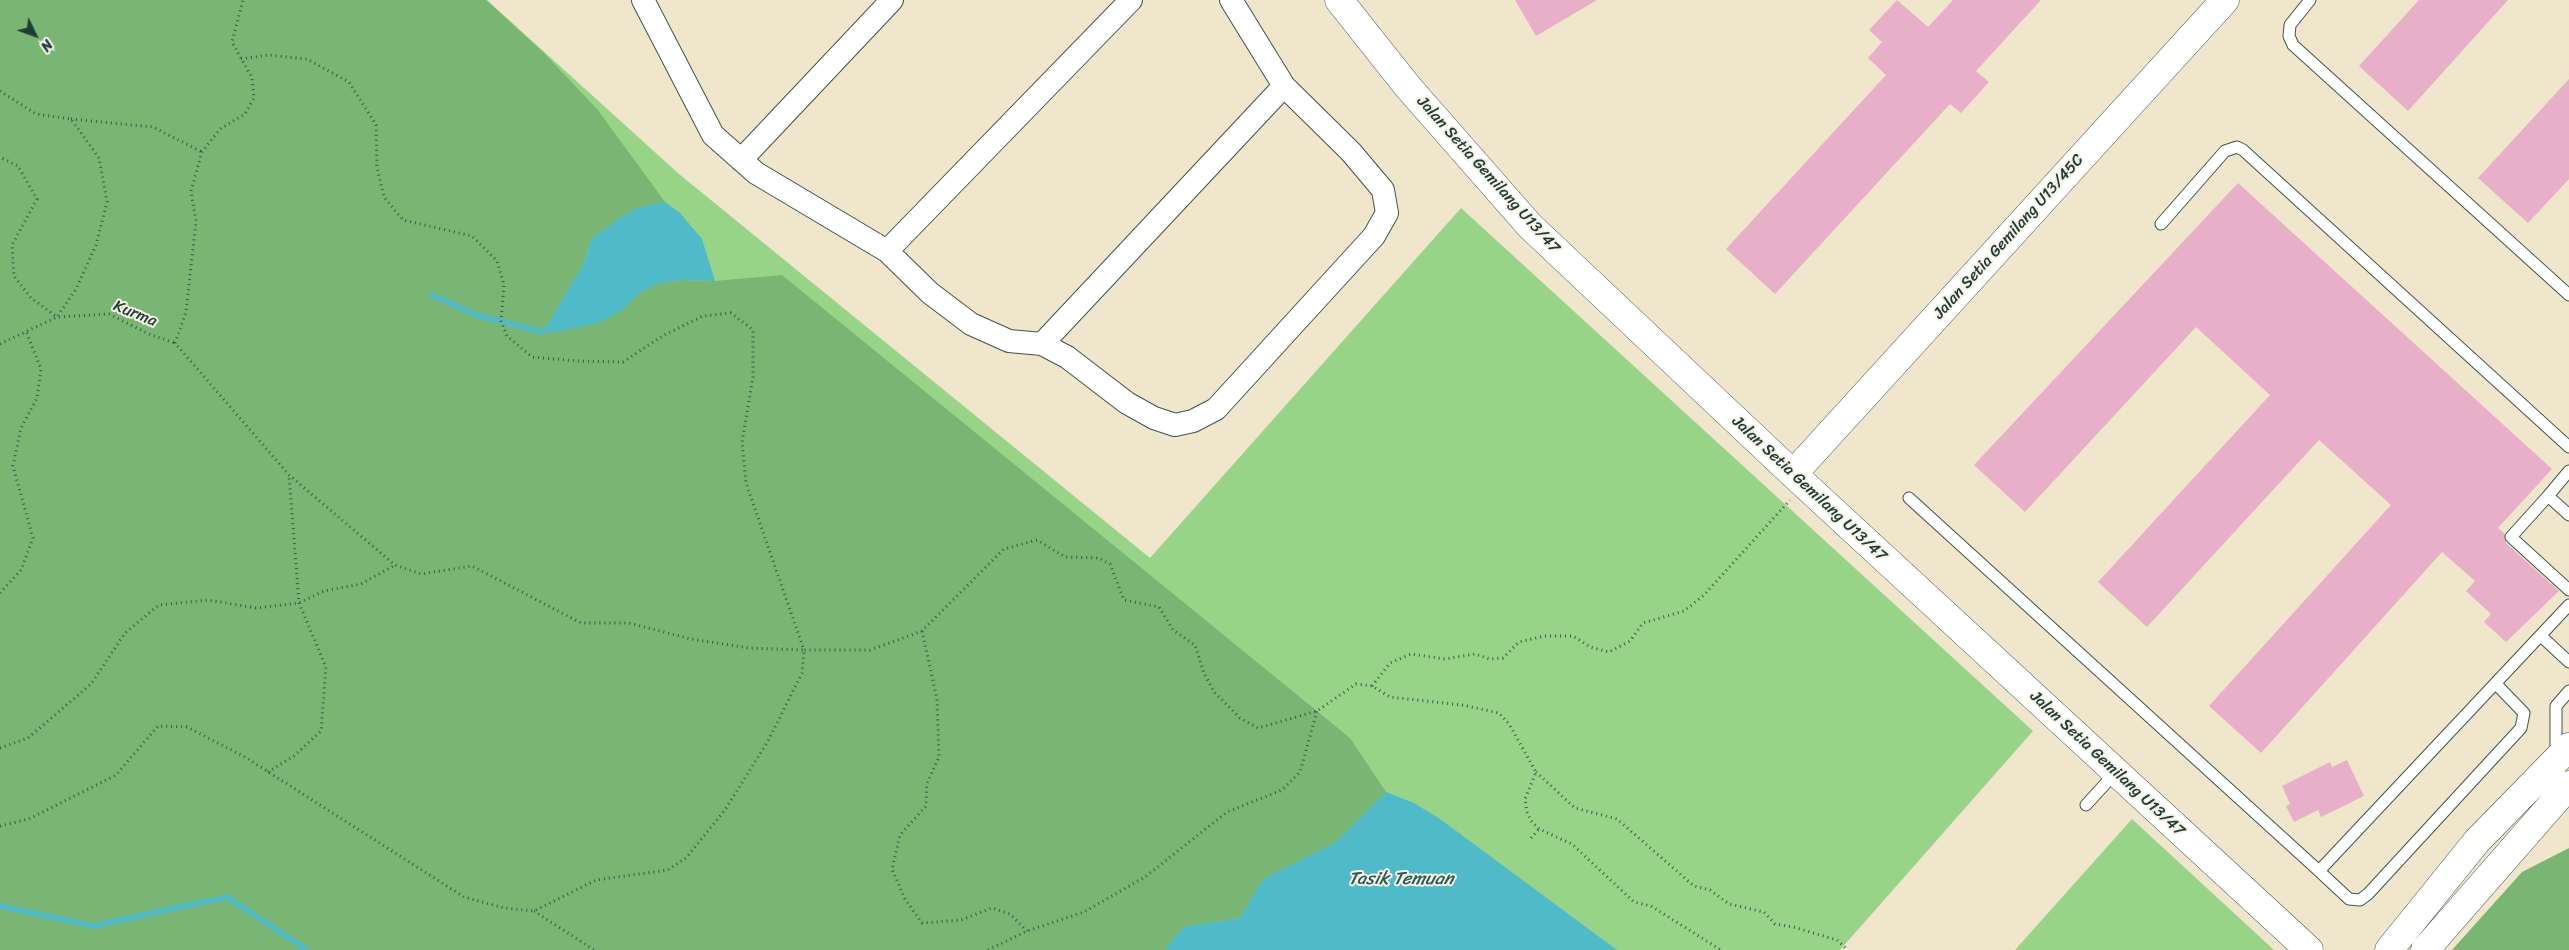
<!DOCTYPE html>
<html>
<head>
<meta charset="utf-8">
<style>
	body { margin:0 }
	#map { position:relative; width:2569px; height:950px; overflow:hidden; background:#f0e6cc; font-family:Sriracha,sans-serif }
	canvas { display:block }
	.north { position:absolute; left:10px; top:10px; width:50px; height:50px; -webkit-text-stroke:4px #f7f3e8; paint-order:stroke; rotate:132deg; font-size:14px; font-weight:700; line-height:20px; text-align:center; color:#1f3d34 }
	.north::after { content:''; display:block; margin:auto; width:18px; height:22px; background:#1f3d34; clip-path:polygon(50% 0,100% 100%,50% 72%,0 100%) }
</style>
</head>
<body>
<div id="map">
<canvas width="2569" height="950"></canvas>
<div class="north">N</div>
</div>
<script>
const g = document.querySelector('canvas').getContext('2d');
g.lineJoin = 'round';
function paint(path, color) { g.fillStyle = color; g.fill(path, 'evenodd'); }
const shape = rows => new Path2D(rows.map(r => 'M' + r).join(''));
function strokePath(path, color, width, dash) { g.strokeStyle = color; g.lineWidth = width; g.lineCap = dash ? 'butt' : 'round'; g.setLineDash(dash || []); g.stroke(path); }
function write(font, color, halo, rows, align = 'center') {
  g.font = font + ' Sriracha,sans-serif'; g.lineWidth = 4; g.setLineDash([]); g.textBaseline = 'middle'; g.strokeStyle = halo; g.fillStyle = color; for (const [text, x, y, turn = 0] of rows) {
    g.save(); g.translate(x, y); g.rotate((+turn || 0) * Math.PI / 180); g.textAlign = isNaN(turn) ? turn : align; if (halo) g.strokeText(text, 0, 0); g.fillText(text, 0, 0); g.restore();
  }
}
paint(shape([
	[0,0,487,0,679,174,1150,558,1461,208,2033,731,1840,950,0,950],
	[2132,819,2274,950,2015,950]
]), '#97d488');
paint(shape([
	[0,0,486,0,542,51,597,109,665,202,637,208,624,215,591,239,584,263,543,332,621,311,641,292,658,283,682,280,715,281,782,275,1350,738,1386,792,1336,842,1263,879,1240,918,1183,927,1165,950,0,950],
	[2569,848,2569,950,2452,950,2522,872]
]), '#79b674');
paint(shape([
	[665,202,680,213,702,239,715,281,682,280,659,283,641,292,621,311,598,323,561,331,543,332,584,263,591,239,624,215,637,208],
	[1386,792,1414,803,1440,819,1617,950,1165,950,1183,927,1240,918,1263,879,1336,842]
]), '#4fbbc9');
strokePath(shape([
	[432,295,476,315,543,332],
	[0,906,93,926,227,897,307,950]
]), '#4fbbc9', 5.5);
paint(shape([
	[1515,0,1597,0,1536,36],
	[1897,0,1928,27,1953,0,2041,0,1976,71,1989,82,1961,113,1950,104,1775,294,1726,249,1886,75,1868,58,1882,42,1869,30],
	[2419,0,2508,0,2408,111,2359,66],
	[2569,79,2569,179,2528,223,2478,178],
	[2238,183,2552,469,2498,528,2505,534,2506,543,2559,591,2506,642,2484,622,2491,614,2466,591,2475,581,2442,552,2261,753,2209,706,2391,505,2319,440,2147,627,2098,582,2270,395,2196,327,2025,512,1974,465],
	[2347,760,2364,796,2321,817,2318,810,2294,822,2286,806,2290,804,2282,786,2330,762,2332,767]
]), '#e8afc8');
const service = shape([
	[2310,0,2290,25,2289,36,2293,45,2569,295],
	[2161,224,2225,151,2237,147,2243,150,2569,447],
	[2569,471,2548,496,2569,515],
	[2548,496,2511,537,2569,590],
	[1909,498,2319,871,2569,605],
	[2541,636,2569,662],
	[2556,756,2556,706,2569,691],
	[2086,805,2116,772],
	[2319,871,2349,899,2360,900,2368,894,2521,728,2524,713,2496,684]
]);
const minor = shape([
	[643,0,713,135,756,173,887,251,930,293,971,324,1009,341,1042,344,1067,357,1127,403,1154,418,1175,425,1193,421,1216,409,1374,236,1387,213,1383,190,1351,152,1284,86,1231,0],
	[741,160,892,0],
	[887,251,1131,0],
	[1042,344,1284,86]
]);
const tertiary = shape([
	[1339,0,1408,87,1530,226,1793,474,2309,950],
	[1793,474,2225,0],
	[2389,950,2477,841,2569,747],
	[2425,950,2569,785]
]);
strokePath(service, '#3e564b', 13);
strokePath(minor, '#3e564b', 24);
strokePath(tertiary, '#3e564b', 29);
strokePath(shape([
	[241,59,268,55,307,59,349,82,376,125,377,168,384,197,403,220,472,236,497,261,504,285,501,321,507,336,532,357,578,361,623,362,664,335,703,316,731,313,753,330,753,377,742,442,746,483,804,650,870,650,922,631,1004,549,1037,540,1065,557,1099,558,1110,564,1124,600,1159,607,1173,630,1195,645,1204,673,1214,692,1240,718,1258,728,1317,711,1356,684,1372,686,1390,697,1462,705,1499,713,1509,724,1536,772,1525,799,1527,812,1531,821,1539,829,1572,844,1634,902,1651,906,1721,950],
	[0,91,36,114,71,119,99,158,107,202,96,245,76,289,57,317,31,298,14,276,12,245,37,199,18,166,0,157],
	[71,119,153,127,202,152],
	[0,344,57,317,109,314,151,335,175,343],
	[0,593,21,570,33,538,13,466,21,428,37,398,41,369,26,331],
	[922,631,937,699,939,757,927,783,926,806,900,835,892,869,905,899,922,923,961,920,992,908,1010,914,1027,931],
	[1372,686,1390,663,1411,654,1445,659,1475,654,1490,659,1503,658,1519,642,1544,636,1573,636,1590,647,1609,652,1630,641,1643,623,1684,611,1704,595,1790,500],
	[0,748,28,738,91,684,125,633,159,605,208,600,256,608,299,603,324,591,361,584,395,565],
	[268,772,294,756,321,731,326,667,299,603,289,475],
	[1536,772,1575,808,1617,819,1694,886,1710,890,1729,904,1764,912,1775,924,1793,927,1837,940,1848,950],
	[0,826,29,819,116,775,158,726,187,727,245,757,464,897,504,908,534,911,596,880,668,870,686,858,725,810,768,741,802,673,804,650,749,648,691,639,629,623,581,623,472,566,421,574,395,565,289,475,175,343,186,312,196,221,191,191,202,152,220,129,245,114,254,98,252,78,232,42,243,0],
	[1531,838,1539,829],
	[534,911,594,950],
	[988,950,1027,931,1084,912,1145,877,1227,812,1282,790,1300,772,1317,711]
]), '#3e564b', 3, [1, 4]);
strokePath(service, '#fff', 11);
strokePath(minor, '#fff', 22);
strokePath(tertiary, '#fff', 28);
write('16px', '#1f3d34', '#f7f3e8', [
	["Jalan Setia Gemilang U13/47",1488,175,48],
	["Jalan Setia Gemilang U13/45C",2009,237,-48],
	["Kurma",135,314,22],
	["Jalan Setia Gemilang U13/47",1809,489,43],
	["Jalan Setia Gemilang U13/47",2107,764,43]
]);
write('italic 18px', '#2b5c59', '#f7f3e8', [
	["Tasik Temuan",1401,879]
]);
</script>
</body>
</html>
